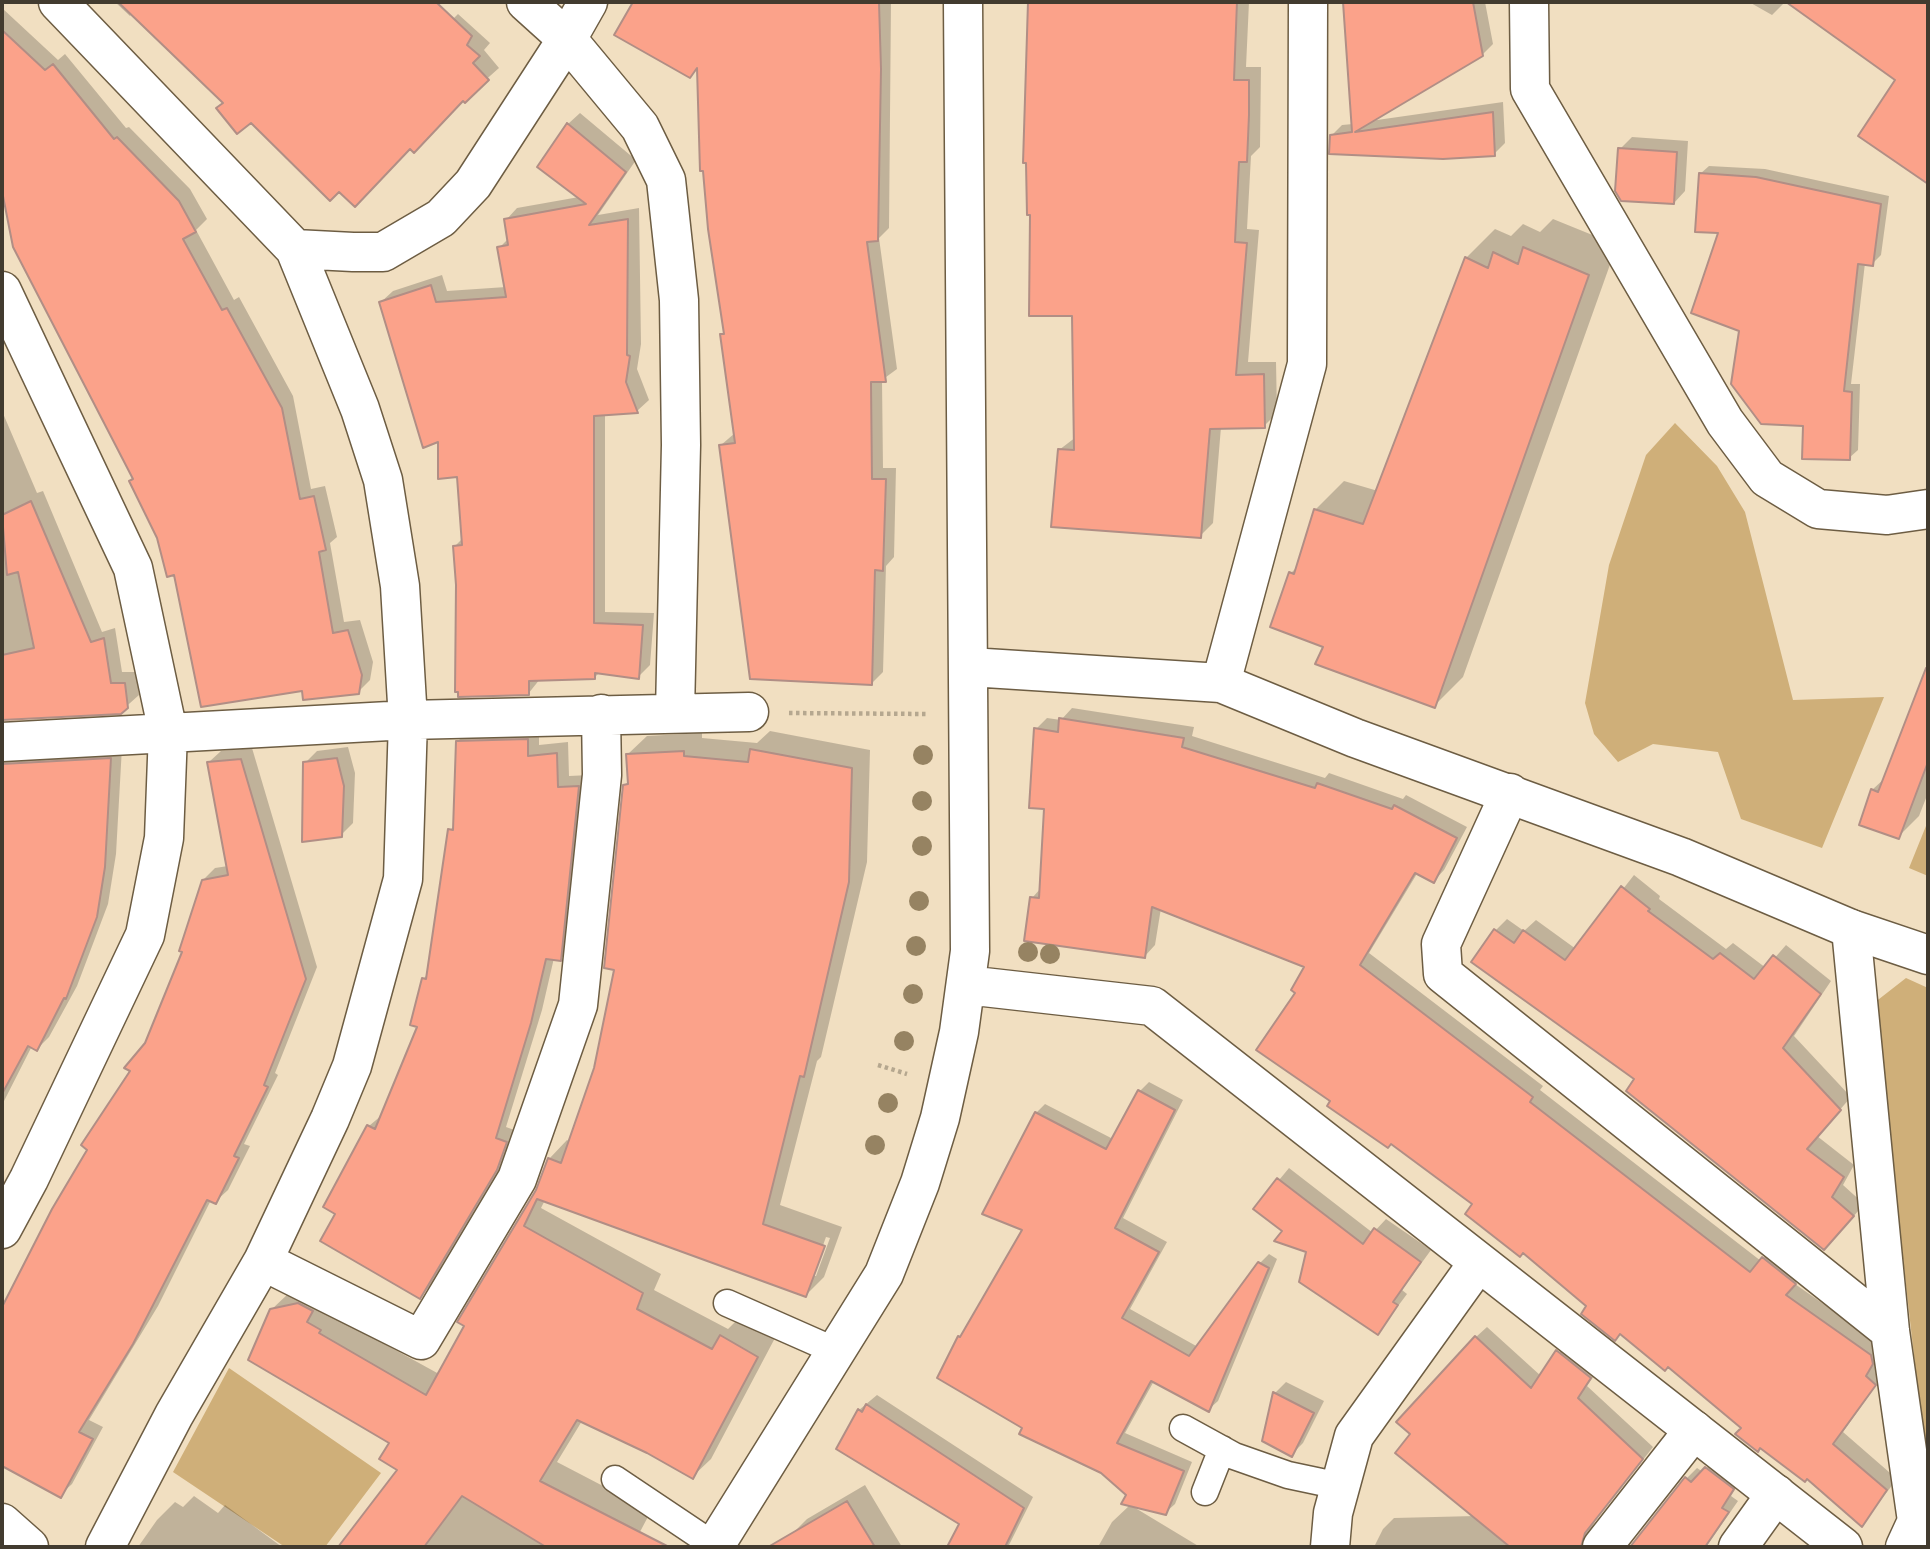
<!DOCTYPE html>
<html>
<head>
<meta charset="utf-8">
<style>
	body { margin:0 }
	#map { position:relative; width:1930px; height:1549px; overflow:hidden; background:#f1dfc1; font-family:"Source Sans 3",sans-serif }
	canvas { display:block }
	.frame { position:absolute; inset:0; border:4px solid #423b2f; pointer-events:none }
</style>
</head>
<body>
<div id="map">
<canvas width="1930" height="1549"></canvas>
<div class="frame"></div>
</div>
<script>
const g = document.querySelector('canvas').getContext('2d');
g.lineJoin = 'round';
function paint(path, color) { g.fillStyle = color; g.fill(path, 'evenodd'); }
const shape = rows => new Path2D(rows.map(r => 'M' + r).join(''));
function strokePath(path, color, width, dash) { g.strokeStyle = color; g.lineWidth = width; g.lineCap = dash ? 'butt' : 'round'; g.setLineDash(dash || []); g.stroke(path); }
paint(shape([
	[1675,423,1717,466,1745,512,1793,700,1884,697,1822,848,1741,819,1718,752,1653,744,1618,762,1594,734,1585,703,1609,565,1646,455],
	[1928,821,1928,876,1909,868],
	[1906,978,1928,988,1928,1479,1874,1003],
	[229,1368,381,1473,325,1547,285,1547,173,1472]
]), '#cfaf79');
paint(shape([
	[115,2,431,2,447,25,458,14,490,43,484,50,499,68,410,147,251,121,224,103,132,13,130,16],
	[636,2,891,2,889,228,879,238,897,369,882,380,883,468,896,468,894,557,886,566,883,672,871,684,721,445,735,433,722,335,726,331,699,67,689,76,617,34],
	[1031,2,1249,2,1246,67,1261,67,1260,147,1251,156,1247,229,1259,230,1248,362,1276,362,1277,413,1264,426,1221,427,1213,523,1200,536,1059,450,1076,437,1074,314,1032,213,1028,161,1025,161],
	[1344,2,1485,2,1493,44,1482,55,1370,121,1503,102,1505,143,1494,154,1331,136,1342,125,1353,124],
	[1749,2,1785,2,1772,15],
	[1789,2,1928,2,1928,182,1861,135,1898,80],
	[2,8,58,60,65,54,126,128,129,127,190,189,207,219,196,230,234,300,239,297,293,396,311,489,325,486,337,537,330,543,344,622,360,620,373,662,370,680,358,692,303,689,175,573,135,478,15,246,2,183],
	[580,113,636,160,598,215,639,208,641,344,637,369,649,400,637,411,605,413,605,612,654,613,650,665,638,677,600,672,594,678,540,679,528,694,458,585,454,547,463,538,459,476,381,302,393,291,442,275,447,291,506,287,499,248,509,238,506,220,517,208,579,197,568,124],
	[1632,137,1688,141,1685,191,1674,203,1620,149],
	[1709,166,1765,169,1889,196,1881,255,1872,264,1865,263,1851,384,1860,384,1858,450,1849,458,1804,425,1740,330,1720,232,1700,174],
	[1553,219,1617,245,1463,677,1434,706,1326,646,1291,573,1298,566,1315,510,1344,481,1378,491,1466,258,1495,229,1511,236,1523,224,1540,232],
	[2,411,37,493,43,491,102,632,115,628,122,672,136,672,139,695,120,712,2,718],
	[1928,695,1928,793,1919,816,1898,837,1872,790,1885,778,1910,713],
	[1072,708,1194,727,1192,736,1325,778,1329,773,1403,799,1406,795,1467,827,1444,870,1434,881,1418,872,1369,953,1543,1086,1540,1090,1761,1261,1774,1247,1805,1272,1795,1284,1882,1345,1885,1373,1843,1432,1897,1479,1863,1523,1669,1365,1588,1306,1474,1204,1333,1101,1298,992,1307,966,1161,908,1155,945,1145,956,1032,898,1041,888,1046,807,1036,729,1047,718,1061,720],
	[539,728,539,745,568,742,569,776,590,775,572,948,560,959,554,958,542,1010,506,1127,517,1131,508,1156,431,1285,420,1297,337,1214,369,1126,382,1115,419,1026,423,979,429,973,450,830,455,825,458,741,470,730],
	[770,731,870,750,867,862,821,1057,817,1061,780,1205,842,1227,824,1277,806,1295,545,1200,541,1208,661,1274,654,1290,728,1329,739,1318,775,1338,711,1459,692,1477,648,1451,582,1421,557,1462,651,1511,632,1547,340,1547,400,1469,391,1442,271,1310,290,1292,439,1374,538,1191,549,1159,567,1140,570,1142,596,1068,616,969,625,785,629,781,628,754,647,736,702,733,702,738,757,743],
	[826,1237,830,1238,816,1276,812,1276],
	[122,747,116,854,108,904,77,986,49,1037,37,1049,32,1046,2,1105,2,748],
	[348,747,355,773,353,823,341,835,305,763,317,751],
	[252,748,317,967,275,1073,278,1075,244,1144,250,1146,228,1190,216,1201,211,1200,158,1306,89,1420,103,1427,72,1484,60,1495,2,1462,2,1306,147,1044,185,951,203,880,215,868,228,866,209,762,221,751],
	[1634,875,1660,896,1659,899,1726,949,1733,943,1766,968,1786,945,1831,981,1794,1036,1851,1097,1817,1136,1854,1165,1843,1185,1864,1204,1836,1237,1636,1079,1495,931,1507,919,1524,931,1536,920,1576,949],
	[1149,1082,1183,1100,1123,1218,1167,1242,1130,1309,1198,1347,1259,1264,1269,1254,1277,1259,1218,1401,1208,1410,1154,1381,1125,1433,1192,1462,1175,1504,1165,1513,1132,1506,1200,1547,1098,1547,1112,1522,1130,1505,1128,1494,1101,1472,1024,1427,959,1337,967,1329,1025,1229,1036,1113,1045,1104,1113,1139,1140,1091],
	[1289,1168,1373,1233,1386,1219,1431,1250,1402,1290,1407,1294,1378,1333,1308,1250,1256,1208],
	[1487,1327,1541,1376,1568,1341,1601,1366,1587,1386,1653,1447,1595,1521,1591,1531,1595,1547,1374,1547,1383,1529,1394,1518,1475,1516,1476,1337],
	[1286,1382,1324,1401,1303,1443,1291,1455,1275,1393],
	[877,1395,1033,1497,1008,1547,982,1547,958,1530,961,1524,859,1410],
	[1717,1457,1743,1477,1731,1496,1738,1501,1706,1547,1632,1547,1686,1479,1697,1468,1703,1472],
	[865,1485,902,1547,796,1547,790,1536,807,1519],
	[194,1496,218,1513,225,1505,282,1547,138,1547,157,1520,175,1502,183,1507]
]), '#0003');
const building = shape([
	[118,2,436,2,472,36,467,45,480,56,473,63,489,80,465,103,463,101,414,153,410,149,355,207,339,192,330,201,251,123,237,134,216,108,223,103,118,2],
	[633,2,879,2,881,69,878,241,867,242,886,382,871,382,872,479,886,479,883,571,875,570,872,685,750,679,719,445,735,443,720,334,724,334,708,229,703,171,700,171,697,68,690,78,614,35,633,2],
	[1028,2,1237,2,1234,80,1249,80,1249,115,1247,162,1239,162,1235,242,1247,243,1236,375,1264,374,1265,428,1210,429,1201,538,1051,527,1058,449,1074,450,1072,316,1029,316,1030,215,1027,215,1026,163,1023,163,1028,2],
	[1343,2,1473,2,1483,56,1355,132,1493,112,1495,156,1443,159,1329,154,1330,135,1352,132,1343,2],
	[1786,2,1928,2,1928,184,1858,136,1895,80,1786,2],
	[2,30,45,70,53,64,114,139,117,137,179,201,196,232,183,239,222,310,227,308,282,408,300,499,314,496,326,550,319,552,333,633,348,630,362,675,359,694,303,700,302,691,201,707,174,575,167,577,157,538,129,481,133,479,13,247,2,191,2,30],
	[567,123,626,172,589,225,628,219,627,355,630,356,626,382,638,413,594,416,594,623,643,625,639,679,595,673,595,679,529,681,529,695,458,697,458,692,455,692,456,585,453,546,462,545,457,477,438,479,438,442,423,448,379,302,431,285,436,302,506,297,497,247,508,245,504,219,586,204,537,167,567,123],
	[1618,148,1677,152,1674,204,1621,201,1615,191,1618,148],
	[1699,173,1756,177,1881,204,1873,266,1858,264,1844,391,1852,392,1850,460,1802,459,1803,426,1761,424,1731,384,1739,331,1691,313,1718,233,1695,232,1699,173],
	[1523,247,1589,275,1435,708,1315,664,1323,647,1270,627,1289,572,1294,574,1314,509,1363,524,1465,257,1488,268,1493,252,1518,264,1523,247],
	[31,501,91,642,104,638,111,683,125,683,128,708,121,714,2,720,2,655,34,648,18,572,7,575,2,515,31,501],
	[1926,668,1928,668,1928,762,1899,839,1859,825,1871,789,1878,792,1926,668],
	[1059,718,1184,738,1182,747,1315,788,1317,783,1392,809,1394,805,1457,838,1434,883,1415,873,1360,965,1533,1097,1530,1102,1750,1272,1762,1257,1796,1284,1786,1295,1871,1355,1873,1364,1866,1376,1876,1385,1833,1444,1887,1490,1862,1527,1807,1479,1805,1482,1760,1448,1758,1452,1735,1434,1741,1428,1668,1367,1665,1371,1620,1334,1615,1341,1581,1314,1586,1306,1523,1253,1520,1257,1465,1214,1472,1204,1391,1144,1388,1148,1327,1106,1330,1101,1256,1050,1295,993,1291,990,1304,967,1152,907,1145,958,1024,941,1030,897,1039,898,1044,809,1029,808,1034,728,1058,732,1059,718],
	[528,739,528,756,557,753,558,787,579,786,561,961,546,959,531,1023,496,1138,507,1142,497,1170,420,1299,320,1241,335,1214,323,1207,367,1125,375,1129,417,1027,410,1025,422,978,426,979,448,829,453,830,456,741,528,739],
	[750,749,852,768,849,882,804,1077,800,1076,763,1224,825,1246,806,1297,537,1199,524,1226,643,1293,637,1309,712,1349,720,1335,758,1357,693,1479,647,1453,577,1420,540,1481,669,1547,546,1547,462,1496,424,1547,338,1547,397,1470,379,1459,389,1443,248,1360,270,1309,298,1303,313,1311,307,1322,321,1330,319,1333,426,1395,464,1326,457,1322,536,1190,548,1158,561,1163,594,1068,614,970,604,968,623,785,628,784,626,754,684,751,684,756,748,762,750,749],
	[111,758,105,867,97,917,66,999,64,998,37,1051,28,1046,2,1094,2,764,111,758],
	[337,758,344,786,342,837,302,842,303,762,337,758],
	[241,759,306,979,264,1085,268,1087,234,1156,239,1158,216,1204,207,1200,133,1344,79,1432,93,1439,61,1498,2,1466,2,1307,52,1209,87,1150,81,1145,130,1071,124,1068,145,1043,182,952,179,951,202,880,228,875,207,762,241,759],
	[1621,886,1650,909,1648,911,1713,959,1720,953,1754,979,1773,955,1821,994,1783,1048,1841,1110,1807,1149,1844,1177,1832,1197,1854,1216,1824,1250,1626,1091,1634,1079,1471,962,1494,929,1514,943,1523,930,1565,960,1621,886],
	[1138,1090,1175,1110,1115,1228,1159,1252,1122,1318,1189,1356,1258,1262,1269,1268,1209,1412,1151,1381,1117,1443,1184,1471,1166,1515,1121,1504,1126,1495,1101,1473,1019,1434,1022,1428,937,1378,958,1336,960,1337,1022,1230,982,1214,1035,1112,1106,1149,1138,1090],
	[1277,1178,1363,1244,1374,1228,1421,1262,1393,1302,1398,1305,1378,1335,1299,1282,1306,1252,1274,1241,1282,1231,1253,1209,1277,1178],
	[1475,1336,1531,1388,1556,1350,1591,1378,1578,1398,1643,1459,1585,1533,1581,1547,1510,1547,1395,1453,1410,1434,1396,1422,1475,1336],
	[1273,1392,1314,1413,1292,1457,1262,1441,1273,1392],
	[866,1404,1024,1508,1005,1547,947,1547,959,1524,836,1449,858,1409,862,1412,866,1404],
	[1705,1467,1734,1489,1722,1508,1729,1512,1705,1547,1630,1547,1685,1477,1691,1482,1705,1467],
	[847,1501,875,1547,768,1547,847,1501]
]);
paint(building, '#fba28a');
strokePath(building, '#b18e85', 2);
const lane = shape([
	[727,1303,838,1352],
	[1183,1428,1234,1456,1288,1475,1340,1486],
	[615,1479,715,1546],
	[1205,1492,1222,1449]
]);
const street = shape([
	[58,2,295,249,353,252,383,252,441,218,473,184,567,39,588,2],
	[526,2,567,39,640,127,666,180,679,300,681,445,675,712],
	[1529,2,1530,89,1725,422,1767,478,1818,509,1887,515,1928,509],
	[2,291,133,568,168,732,164,838,145,935,29,1179,2,1229],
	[1221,683,1307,364,1308,2],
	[2,742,408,720,749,712],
	[1510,793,1441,944,1443,974,1890,1331],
	[1851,929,1890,1331,1917,1521,1905,1547],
	[263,1261,421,1340,517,1179,578,1005,602,775,601,714],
	[2,1523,29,1547],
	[105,1547,174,1415,263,1261,330,1119,352,1066,403,879,408,720,400,586,383,480,360,409,295,249],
	[1330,1547,1333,1513,1354,1436,1478,1263],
	[1602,1547,1694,1430],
	[1738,1547,1776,1494]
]);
const secondary = shape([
	[970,667,1221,683,1355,738,1681,857,1851,929,1928,955],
	[966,985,1152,1006,1843,1547],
	[714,1547,884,1274,920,1183,940,1118,959,1032,970,951,963,2]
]);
strokePath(lane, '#6d5d43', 29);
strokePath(street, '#6d5d43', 41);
strokePath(secondary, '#6d5d43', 41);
strokePath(shape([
	[789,713,927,714],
	[878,1065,907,1074]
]), '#b5a78f', 4.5, [3.5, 3.5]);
strokePath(lane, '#fff', 26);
strokePath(street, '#fff', 38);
strokePath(secondary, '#fff', 38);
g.fillStyle = '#968362';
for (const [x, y] of [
	[923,755],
	[922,801],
	[922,846],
	[919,901],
	[916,946],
	[1028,952],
	[1050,954],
	[913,994],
	[904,1041],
	[888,1103],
	[875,1145]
]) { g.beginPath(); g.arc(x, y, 10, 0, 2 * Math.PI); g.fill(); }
</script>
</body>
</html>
